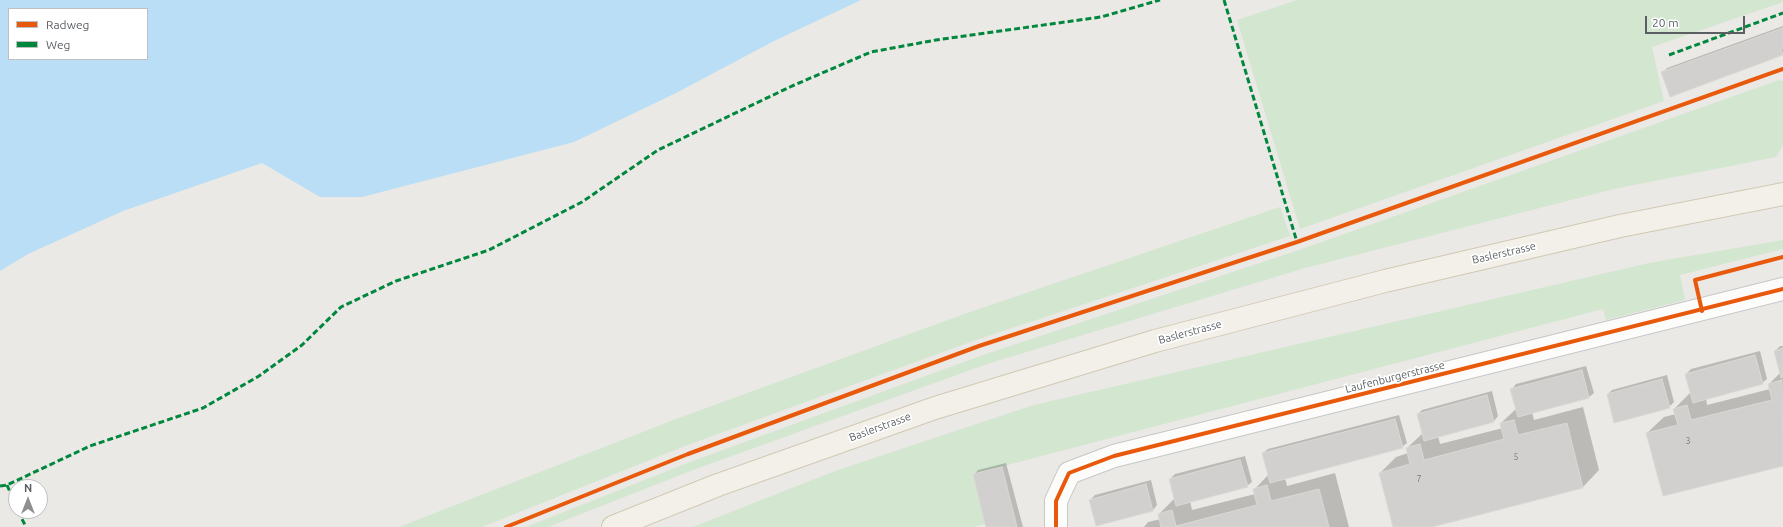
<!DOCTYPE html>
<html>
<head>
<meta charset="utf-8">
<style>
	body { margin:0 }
	#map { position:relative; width:1783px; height:527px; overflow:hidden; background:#eae9e5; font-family:Ubuntu,sans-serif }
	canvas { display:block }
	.legend { position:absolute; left:8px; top:8px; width:140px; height:52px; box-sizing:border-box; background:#fff; border:1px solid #bdbfc1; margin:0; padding:5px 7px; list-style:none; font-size:12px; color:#5b5f63 }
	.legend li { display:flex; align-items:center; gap:8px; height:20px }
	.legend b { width:20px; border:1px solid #bdbfc1 }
	.north { position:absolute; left:8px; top:479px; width:40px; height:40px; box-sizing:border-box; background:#fff; border:1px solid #bdbfc1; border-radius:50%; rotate:0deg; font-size:11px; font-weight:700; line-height:16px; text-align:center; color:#5b5f63 }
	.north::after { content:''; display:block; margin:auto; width:14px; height:18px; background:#8d8f90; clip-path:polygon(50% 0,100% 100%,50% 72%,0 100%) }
	.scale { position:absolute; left:1645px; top:16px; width:100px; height:18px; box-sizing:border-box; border:2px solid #5b5f63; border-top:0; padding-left:5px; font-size:12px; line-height:14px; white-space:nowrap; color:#5b5f63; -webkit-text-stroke:3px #fff; paint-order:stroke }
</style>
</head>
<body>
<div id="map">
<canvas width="1783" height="527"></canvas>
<ul class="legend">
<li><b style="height:5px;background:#e8590c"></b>Radweg</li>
<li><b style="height:5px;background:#00873e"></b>Weg</li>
</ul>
<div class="north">N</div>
<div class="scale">20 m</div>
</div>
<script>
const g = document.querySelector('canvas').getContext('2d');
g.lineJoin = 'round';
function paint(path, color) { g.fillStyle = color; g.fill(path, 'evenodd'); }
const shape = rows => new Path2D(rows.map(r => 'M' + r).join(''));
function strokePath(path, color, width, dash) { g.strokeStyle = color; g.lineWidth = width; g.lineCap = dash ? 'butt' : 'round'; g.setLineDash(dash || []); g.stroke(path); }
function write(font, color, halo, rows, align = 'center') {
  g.font = font + ' Ubuntu,sans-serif'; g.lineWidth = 3.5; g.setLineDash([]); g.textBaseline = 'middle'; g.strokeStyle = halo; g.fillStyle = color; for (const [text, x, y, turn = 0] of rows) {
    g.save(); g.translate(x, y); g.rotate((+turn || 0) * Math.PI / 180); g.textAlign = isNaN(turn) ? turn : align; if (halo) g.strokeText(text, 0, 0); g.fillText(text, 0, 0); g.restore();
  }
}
paint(shape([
	[1297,0,1783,0,1783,2,1652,47,1664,101,1300,229,1237,20],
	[1779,80,1783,81,1783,145,1776,157,1614,189,1305,268,987,364,693,470,548,527,526,527,690,462,983,355,1299,250],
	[1280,207,1290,236,976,340,685,446,482,527,399,527,676,419,967,313],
	[1783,240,1783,249,1680,275,1685,300,1606,320,1603,309,973,474,985,524,973,527,693,527,835,471,1034,405,1649,263]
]), '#d3e6d0');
paint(shape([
	[0,0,861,0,774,41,676,93,574,142,362,197,320,197,262,163,123,211,28,254,0,271],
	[9,9,147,9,147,59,9,59]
]), '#b9def5');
paint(shape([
	[1783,26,1783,54,1670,95,1662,73,1667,68],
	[1780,346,1783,346,1783,465,1664,495,1647,433,1664,417,1676,414,1674,409,1691,392,1686,374,1691,369,1760,351,1767,379,1762,383,1706,398,1707,405,1770,389,1769,384,1781,372,1775,351],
	[1586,366,1594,393,1589,397,1532,412,1534,420,1583,407,1599,470,1583,487,1428,527,1394,527,1380,473,1396,457,1408,453,1407,448,1423,433,1418,414,1422,410,1492,391,1498,416,1494,421,1438,436,1440,444,1503,428,1501,423,1517,408,1512,389,1516,384],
	[1667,375,1674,402,1669,407,1608,394,1612,390],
	[1399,415,1407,443,1402,447,1285,478,1287,486,1335,473,1349,527,1144,527,1148,522,1161,519,1159,514,1175,498,1170,479,1175,474,1245,456,1252,482,1247,486,1190,501,1192,510,1255,494,1254,490,1269,474,1263,453,1268,449],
	[1006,463,1023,527,987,527,974,475,978,470],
	[1151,480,1157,505,1153,510,1090,500,1095,495]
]), '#0003');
const building = shape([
	[1783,28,1783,48,1781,49,1783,55,1670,97,1661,72,1783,28],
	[1783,348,1783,377,1781,378,1774,351,1783,348],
	[1755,355,1763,384,1693,403,1685,374,1755,355],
	[1582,370,1589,398,1518,417,1510,389,1582,370],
	[1662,379,1670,408,1614,423,1607,394,1662,379],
	[1782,380,1783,466,1663,496,1646,433,1678,425,1673,409,1687,405,1691,420,1772,400,1768,384,1782,380],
	[1487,395,1494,422,1424,441,1417,414,1487,395],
	[1395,419,1403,448,1270,483,1262,453,1395,419],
	[1514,420,1518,435,1567,423,1583,488,1432,527,1393,527,1379,473,1410,464,1406,448,1420,444,1424,460,1504,439,1500,423,1514,420],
	[1240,460,1248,487,1176,506,1169,479,1240,460],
	[1002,467,1017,527,986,527,985,524,973,474,1002,467],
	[1146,484,1153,511,1096,526,1089,500,1146,484],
	[1267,485,1271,501,1319,489,1329,527,1161,527,1158,514,1172,510,1176,526,1257,505,1253,489,1267,485]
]);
paint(building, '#d1d0ce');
strokePath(building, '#dad8d4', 1);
const minor = shape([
	[1056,527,1056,501,1069,473,1114,456,1783,289]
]);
const primary = shape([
	[613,527,718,485,935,408,1155,341,1385,281,1620,226,1783,194]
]);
strokePath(minor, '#c7c7c7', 24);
strokePath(primary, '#d2c8b4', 24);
strokePath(minor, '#fcfcfb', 22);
strokePath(primary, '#f2f0e8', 22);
strokePath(shape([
	[1224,0,1297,242],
	[1669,55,1783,13],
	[7,485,16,506],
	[0,486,7,485,90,446,203,408,259,376,302,345,341,307,396,281,489,250,582,202,658,150,792,86,871,52,936,40,1101,17,1160,0],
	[18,511,26,527]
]), '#00873e', 3, [6, 3]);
strokePath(shape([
	[1702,311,1695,280,1783,257],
	[506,527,688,454,979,346,1297,242,1783,69],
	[1056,527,1056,501,1069,473,1114,456,1783,289]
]), '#e8590c', 4);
write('9px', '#7a7c7f', null, [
	["3",1688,441],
	["5",1516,457],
	["7",1419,479]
]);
write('11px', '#5b5f63', '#fff', [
	["Baslerstrasse",1504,253,-13],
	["Baslerstrasse",1190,332,-15],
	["Laufenburgerstrasse",1395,377,-14],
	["Baslerstrasse",880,427,-20]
]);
</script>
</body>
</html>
